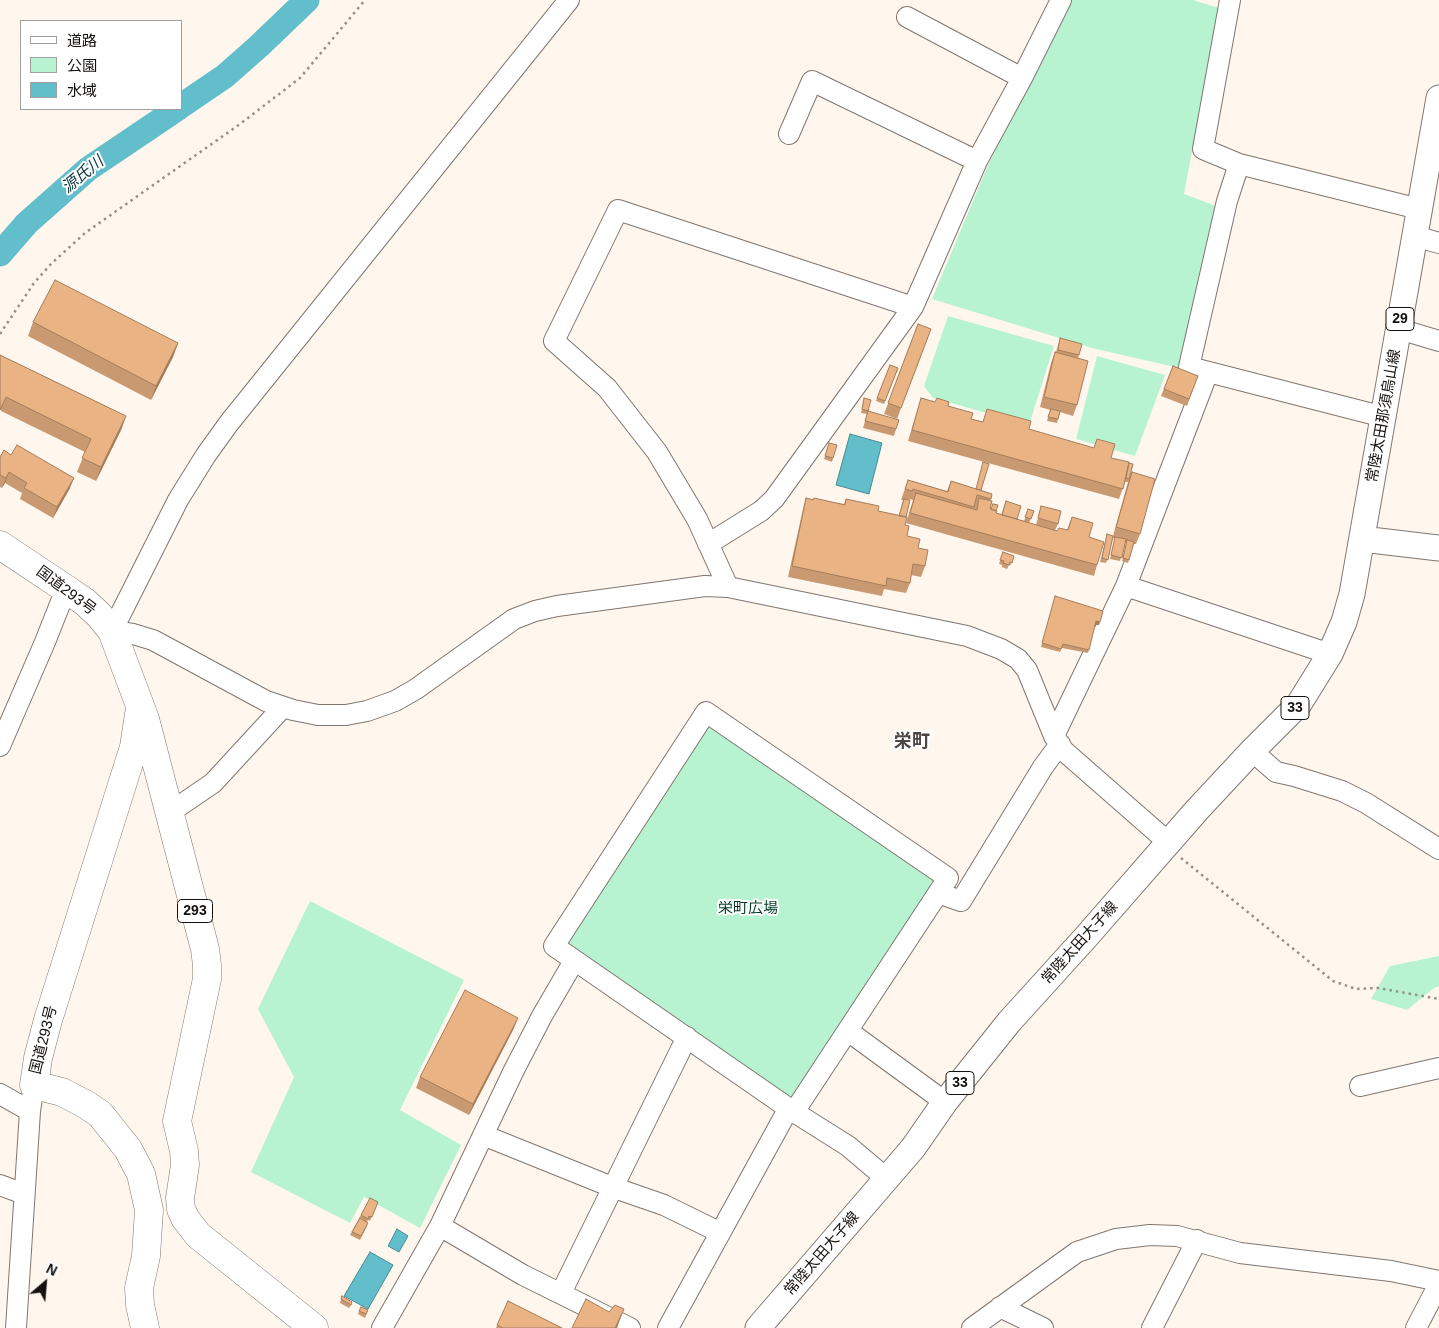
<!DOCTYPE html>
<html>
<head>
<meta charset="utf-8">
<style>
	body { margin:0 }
	#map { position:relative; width:1439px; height:1328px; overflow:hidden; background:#fff6ee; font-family:Arial,"Noto Sans JP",sans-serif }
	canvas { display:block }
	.legend { position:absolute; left:20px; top:20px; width:162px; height:90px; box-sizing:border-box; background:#fff; border:1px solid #a1a09f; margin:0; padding:6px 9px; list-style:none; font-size:15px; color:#14110e }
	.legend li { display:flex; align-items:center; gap:10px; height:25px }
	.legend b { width:25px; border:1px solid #a1a09f }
	.north { position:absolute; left:20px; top:1258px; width:50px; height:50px; -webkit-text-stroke:4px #fff; paint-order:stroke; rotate:27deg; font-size:14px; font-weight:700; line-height:20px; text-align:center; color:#14110e }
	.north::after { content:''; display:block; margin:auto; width:18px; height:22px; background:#14110e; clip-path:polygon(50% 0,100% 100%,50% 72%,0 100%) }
</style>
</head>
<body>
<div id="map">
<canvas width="1439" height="1328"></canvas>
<ul class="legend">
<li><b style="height:6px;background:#fff"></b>道路</li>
<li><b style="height:14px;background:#b7f3d1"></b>公園</li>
<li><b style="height:14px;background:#61beca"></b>水域</li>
</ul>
<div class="north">N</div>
</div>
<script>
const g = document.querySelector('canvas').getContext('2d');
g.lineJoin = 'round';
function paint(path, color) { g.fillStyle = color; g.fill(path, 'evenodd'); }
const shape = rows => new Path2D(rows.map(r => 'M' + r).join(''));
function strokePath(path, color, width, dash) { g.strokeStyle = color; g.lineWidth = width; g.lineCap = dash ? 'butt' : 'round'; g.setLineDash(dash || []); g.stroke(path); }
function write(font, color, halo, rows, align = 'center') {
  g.font = font + ' Arial,"Noto Sans JP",sans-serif'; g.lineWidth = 4; g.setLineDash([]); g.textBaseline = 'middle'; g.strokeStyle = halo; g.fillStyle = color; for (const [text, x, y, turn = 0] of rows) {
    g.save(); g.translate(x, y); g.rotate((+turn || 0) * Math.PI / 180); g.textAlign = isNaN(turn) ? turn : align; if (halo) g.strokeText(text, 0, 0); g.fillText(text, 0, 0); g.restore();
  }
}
paint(shape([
	[1071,0,1193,0,1219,8,1184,194,1216,206,1179,368,1092,348,932,299,988,165],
	[948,316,1054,346,1029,425,933,398,924,386],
	[1097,356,1165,375,1135,456,1076,439],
	[705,722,937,876,793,1102,560,945],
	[310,901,464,980,400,1110,461,1145,420,1228,364,1197,350,1223,251,1172,294,1077,258,1009],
	[1439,956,1439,986,1434,988,1407,1010,1371,999,1390,966]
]), '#b7f3d1');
const water = shape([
	[850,434,882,443,869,494,836,485,850,434],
	[397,1229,408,1236,399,1252,388,1246,397,1229],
	[370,1252,393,1265,368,1309,344,1296,370,1252]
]);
paint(water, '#61beca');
strokePath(water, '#4a8a92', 1);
strokePath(shape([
	[181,106,225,76,259,46,307,0],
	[0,254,27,223,88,169,177,109]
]), '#61beca', 25);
const minor = shape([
	[569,0,229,423,206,455,178,500,112,631,133,634,153,640,266,701,293,710,318,715,346,715,367,711,395,701,416,689,514,619,535,611,557,606,705,586,728,587,967,636,1001,649,1018,659,1027,670,1054,736,1064,751,1169,843],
	[1230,0,1203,149,1239,164,1419,209],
	[907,17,1022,78],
	[789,134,812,81,977,161],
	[1239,164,1227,201,1189,367,1384,417],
	[1414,236,1439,243],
	[1399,329,1439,341],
	[708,544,761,511,774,499,913,307,977,161,1022,78,1061,0],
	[1126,586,1330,654],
	[728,587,697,519,657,452,607,388,554,341,618,210,913,307],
	[1054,736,1126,586,1208,372],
	[0,746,45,642,66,589],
	[1252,751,1276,772,1294,776,1342,791,1366,803,1439,849],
	[169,813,213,783,283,707],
	[938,893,961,901,1043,767,1060,744],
	[848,1031,945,1102],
	[1360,1086,1439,1068],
	[0,1094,30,1111],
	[483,1135,612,1187,664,1205,719,1232],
	[0,1185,24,1194],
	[440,1226,523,1275,630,1328],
	[561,1293,687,1037],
	[1000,1307,1043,1328],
	[16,1328,30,1111,34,1085],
	[382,1328,440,1226,514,1070,542,1016,574,961],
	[668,1328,785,1115,794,1112,948,878,706,712,554,946,794,1112,848,1146,887,1179],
	[972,1328,1077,1252,1116,1239,1150,1235,1177,1236,1240,1253,1391,1271,1439,1281],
	[1152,1328,1197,1240],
	[1416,1328,1439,1284]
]);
const major = shape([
	[1362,539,1439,548],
	[758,1328,913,1148,945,1102,1009,1022,1086,937,1197,810,1252,751,1299,704,1330,654,1344,622,1352,594,1439,98]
]);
const highway = shape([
	[0,545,66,589,85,602,99,615,112,631,145,719,205,949,207,965,207,979,177,1121,184,1151,185,1165,180,1198,181,1209,185,1218,198,1235,314,1328],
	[139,714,134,747,128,766,48,1020,38,1058,34,1085,62,1092,85,1104,100,1114,128,1149,141,1174,149,1210,146,1256,139,1288,140,1305,145,1328]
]);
strokePath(minor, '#7f7670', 22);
strokePath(major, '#7f7670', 27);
strokePath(highway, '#7f7670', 29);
strokePath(shape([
	[0,334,34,283,51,264,85,233,240,124,300,78,365,0],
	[1181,858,1333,981,1356,989,1378,988,1439,999]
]), '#96908a', 2.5, [2.5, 4]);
strokePath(minor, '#fff', 20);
strokePath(major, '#fff', 25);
strokePath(highway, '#fff', 28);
paint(shape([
	[33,322,178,343,173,357,151,400,28,336],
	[918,324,931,329,897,419,884,414],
	[1060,338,1079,355,1078,358,1077,405,1073,416,1060,412,1057,423,1047,421,1050,410,1040,407,1051,363,1055,352,1056,352],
	[0,355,126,416,121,430,96,481,77,472,85,452,1,411],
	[890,365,898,368,884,404,876,401],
	[1173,366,1198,376,1187,406,1161,396],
	[864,398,868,411,867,414,861,413],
	[921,398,948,406,971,419,983,422,987,409,1029,429,1111,458,1129,479,1132,472,1140,534,1136,544,1134,544,1128,563,1122,561,1127,542,1126,541,1120,561,1110,559,1115,538,1113,538,1106,563,1100,562,1107,534,1113,536,1128,482,1125,482,1119,499,908,441],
	[868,411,896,429,894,436,863,428],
	[829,443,833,458,832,462,824,459],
	[0,457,70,488,53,518,20,499,22,493,5,483,2,488,0,487],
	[908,480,947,491,951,481,992,494,990,501,990,509,996,511,996,513,1001,515,1006,501,1017,519,1024,521,1028,509,1034,511,1029,523,1036,525,1041,506,1058,524,1055,530,1057,531,1067,530,1072,517,1089,537,1097,565,1094,576,906,523,913,500,909,499,905,525,907,536,918,548,925,566,921,577,911,575,910,583,906,593,884,589,882,596,788,577,803,509,806,498,844,504,846,499,878,511,899,516,903,500,901,500],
	[1003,552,1014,556,1010,566,1009,565,1007,569,1002,567,1002,565,999,564],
	[1054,600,1099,625,1095,625,1088,653,1062,648,1060,652,1041,647],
	[514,1028,469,1115,416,1088,420,1077],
	[378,1202,370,1221,368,1220,367,1222,367,1226,360,1240,350,1235,361,1215],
	[342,1296,351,1305,349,1308,340,1303],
	[368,1310,365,1318,358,1314,359,1311],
	[497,1325,562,1328,496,1328]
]), '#c99a71');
paint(shape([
	[178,343,173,357,151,400,156,386],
	[126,416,121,430,96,481,101,467],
	[9,472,5,483,2,488,6,478],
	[74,478,70,488,53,518,57,507],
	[1096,621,1100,622,1099,625,1094,625],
	[518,1018,514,1028,469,1115,473,1104],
	[624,1309,617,1328,615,1328]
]), '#a47d5c');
const building = shape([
	[55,280,178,343,156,386,33,322,55,280],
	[918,324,931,329,901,408,888,403,918,324],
	[1060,338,1082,344,1079,355,1058,350,1060,338],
	[1055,352,1088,361,1077,405,1044,397,1055,352],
	[0,355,126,416,101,467,82,458,91,439,6,397,0,410,0,355],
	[890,365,898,368,885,401,877,398,890,365],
	[1173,366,1198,376,1189,399,1164,389,1173,366],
	[864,398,871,400,868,411,862,409,864,398],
	[921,398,935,402,937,398,949,402,948,406,973,413,971,419,983,422,987,409,1031,421,1029,429,1094,448,1097,439,1115,444,1111,458,1129,462,1123,489,912,430,921,398],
	[1051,409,1060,411,1058,419,1048,417,1051,409],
	[868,411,899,420,896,429,865,421,868,411],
	[829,443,837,445,833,458,825,456,829,443],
	[17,445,74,478,57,507,24,488,27,483,9,472,6,478,0,475,0,457,4,450,11,455,17,445],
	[983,462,989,464,981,490,976,489,983,462],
	[1129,463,1133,464,1129,479,1126,478,1129,463],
	[1132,472,1155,479,1140,534,1116,527,1132,472],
	[908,480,948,492,951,481,992,494,991,499,977,495,974,507,913,489,912,491,905,489,908,480],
	[916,493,977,510,979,498,992,501,990,509,997,511,996,513,1057,531,1059,528,1068,530,1072,517,1093,523,1089,537,1104,542,1097,565,910,513,916,493],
	[806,498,813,500,814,498,845,505,846,499,879,506,878,511,907,517,905,525,909,526,907,536,920,539,918,548,928,550,925,566,913,564,910,583,887,578,886,586,792,566,806,498],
	[904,499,910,500,906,517,899,516,904,499],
	[1006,501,1021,506,1017,519,1002,515,1006,501],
	[993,504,998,505,996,511,991,509,993,504],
	[1041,506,1061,511,1058,524,1038,518,1041,506],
	[1028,509,1034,511,1031,519,1025,517,1028,509],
	[1107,534,1113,536,1108,560,1102,558,1107,534],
	[1115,537,1126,539,1122,558,1111,555,1115,537],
	[1127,540,1134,542,1129,560,1123,558,1127,540],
	[1003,552,1014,556,1012,563,1010,562,1009,565,1003,563,1004,561,1000,560,1003,552],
	[1055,596,1103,611,1100,622,1096,621,1089,650,1063,644,1061,649,1042,643,1055,596],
	[465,990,518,1018,473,1104,420,1077,465,990],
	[370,1198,378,1202,372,1217,369,1216,368,1219,361,1215,370,1198],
	[360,1218,368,1223,361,1236,352,1232,360,1218],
	[342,1296,352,1302,351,1305,341,1299,342,1296],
	[586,1299,609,1312,615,1305,624,1309,615,1328,572,1328,586,1299],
	[508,1301,562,1328,503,1328,497,1325,508,1301],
	[361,1307,368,1310,366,1314,359,1311,361,1307]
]);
paint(building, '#eab383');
strokePath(building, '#a47d5c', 1);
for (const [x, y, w] of [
	[1400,319,28],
	[1295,708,28],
	[195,911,35],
	[960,1083,28]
]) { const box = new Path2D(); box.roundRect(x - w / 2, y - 11.5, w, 23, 4); g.fillStyle = '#fff'; g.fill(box); strokePath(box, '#14110e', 1); }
write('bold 14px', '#14110e', null, [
	["29",1400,319],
	["33",1295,708],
	["293",195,911],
	["33",960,1083]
]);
write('15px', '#14110e', '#fff', [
	["常陸太田那須烏山線",1384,416,-80],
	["国道293号",66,591,37],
	["常陸太田大子線",1080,943,-48],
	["国道293号",44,1040,-76],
	["常陸太田大子線",822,1254,-49]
]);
write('15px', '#003c24', '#fff', [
	["栄町広場",748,909]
]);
write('italic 16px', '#0b383e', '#fff', [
	["源氏川",83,175,-39]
]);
write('bold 18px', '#4e4640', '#fff', [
	["栄町",912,742]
]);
</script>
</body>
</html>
